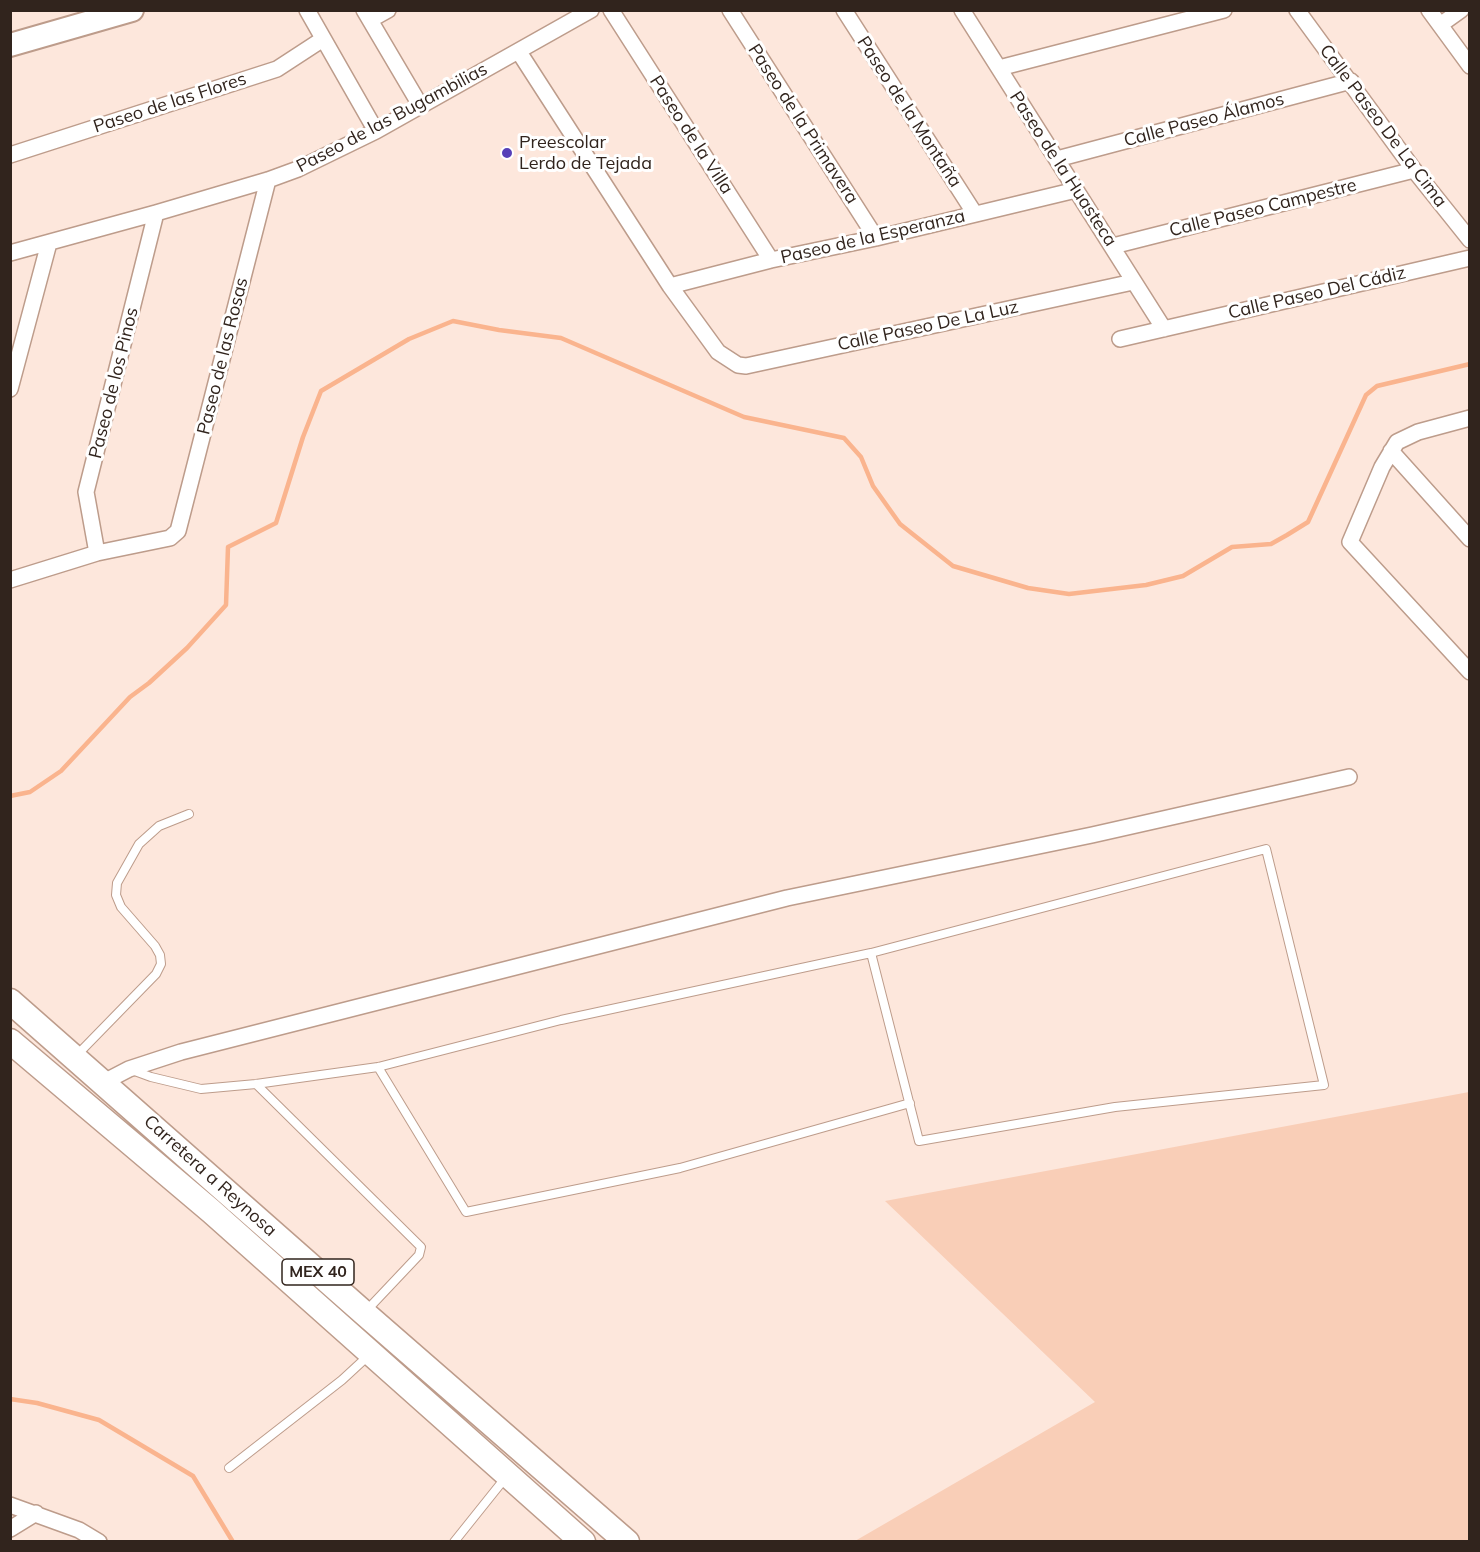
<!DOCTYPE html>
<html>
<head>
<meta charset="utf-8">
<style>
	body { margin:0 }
	#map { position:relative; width:1480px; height:1552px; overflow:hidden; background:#fde7dc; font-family:Mulish,sans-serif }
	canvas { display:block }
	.frame { position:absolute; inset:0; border:12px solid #31241d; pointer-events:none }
</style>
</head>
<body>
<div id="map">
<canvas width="1480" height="1552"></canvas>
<div class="frame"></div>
</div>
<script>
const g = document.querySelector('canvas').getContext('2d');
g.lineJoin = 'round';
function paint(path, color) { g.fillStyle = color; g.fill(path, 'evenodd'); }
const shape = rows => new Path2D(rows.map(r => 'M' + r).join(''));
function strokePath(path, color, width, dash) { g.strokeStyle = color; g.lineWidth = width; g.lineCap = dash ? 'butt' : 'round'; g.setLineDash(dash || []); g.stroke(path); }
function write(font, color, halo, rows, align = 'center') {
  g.font = font + ' Mulish,sans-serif'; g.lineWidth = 6; g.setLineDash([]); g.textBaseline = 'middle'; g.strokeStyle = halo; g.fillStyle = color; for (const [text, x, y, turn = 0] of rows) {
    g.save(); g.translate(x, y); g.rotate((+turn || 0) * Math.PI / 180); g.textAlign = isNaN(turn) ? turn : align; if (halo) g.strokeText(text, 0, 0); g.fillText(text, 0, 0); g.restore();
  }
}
paint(shape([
	[1469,1092,1469,1541,855,1541,1095,1402,885,1201]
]), '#f9ceb7');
strokePath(shape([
	[10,796,30,792,61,771,130,697,149,683,187,648,226,605,228,547,276,523,303,437,321,391,409,339,453,321,499,330,561,338,744,417,844,438,861,457,873,486,900,524,953,566,1028,588,1069,594,1146,585,1183,576,1232,547,1271,544,1287,535,1308,522,1366,395,1377,386,1470,364],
	[10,1399,37,1403,99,1420,193,1476,233,1542]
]), '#fab48e', 4.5);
const lane = shape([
	[76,1056,156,974,161,964,160,955,155,946,121,907,116,895,117,883,139,844,159,826,189,814],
	[378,1067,466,1212,680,1168,910,1103],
	[132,1070,151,1077,201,1089,256,1084,378,1067,561,1020,871,953,1266,849,1324,1085,1115,1107,919,1141,871,953],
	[256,1084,421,1247,419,1255,367,1310],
	[229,1468,342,1380,368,1356],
	[454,1542,506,1477]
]);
const street = shape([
	[307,10,376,131],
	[364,10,420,105],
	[611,10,771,260],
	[730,10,876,238],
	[844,10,975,214],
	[962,10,1164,329],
	[1297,10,1414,170,1470,240],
	[1429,10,1470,66],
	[370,20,388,10],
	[1440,25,1461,10],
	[519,52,670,286,718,352,738,365,746,366,1133,282],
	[999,68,1224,10],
	[10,155,277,69,323,39],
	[1057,159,1351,81],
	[1113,246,1414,170],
	[10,253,156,213,268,180,298,169,376,131,591,10],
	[670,286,771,260,876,238,1076,190],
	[1120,339,1470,258],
	[10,389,49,243],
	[1470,418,1418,432,1397,442,1382,467,1350,542,1470,672],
	[1391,451,1470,539],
	[97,553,86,492,156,213],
	[10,580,97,553,170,538,178,531,268,180],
	[104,1082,129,1069,181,1052,787,898,1092,835,1349,777],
	[10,1505,79,1530,99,1542],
	[10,1529,36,1513]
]);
const secondary = shape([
	[10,45,132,10]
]);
const primary = shape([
	[10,1001,364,1313,627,1542],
	[10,1041,211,1211,583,1542]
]);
strokePath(lane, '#bd9c8b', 10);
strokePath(street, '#bd9c8b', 18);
strokePath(secondary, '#bd9c8b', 26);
strokePath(primary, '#bd9c8b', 27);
strokePath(lane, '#fff', 8);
strokePath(street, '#fff', 15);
strokePath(secondary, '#fff', 22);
strokePath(primary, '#fff', 24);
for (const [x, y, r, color] of [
	[507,153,6,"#5640b8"]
]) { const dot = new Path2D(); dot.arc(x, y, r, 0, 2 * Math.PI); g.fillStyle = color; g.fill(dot); strokePath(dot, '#fff', 2); }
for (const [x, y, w] of [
	[318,1272,72]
]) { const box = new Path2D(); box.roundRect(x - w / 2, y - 13, w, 26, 4.5); g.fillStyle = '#fff'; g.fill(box); strokePath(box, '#31241d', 1.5); }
write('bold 16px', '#31241d', null, [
	["MEX 40",318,1272]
]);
write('18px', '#31241d', '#fff', [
	["Paseo de las Flores",170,103,-18],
	["Paseo de la Montaña",909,112,57],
	["Paseo de las Bugambilias",392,118,-28],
	["Calle Paseo Álamos",1204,120,-15],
	["Paseo de la Primavera",803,124,57],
	["Calle Paseo De La Cima",1383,126,53],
	["Paseo de la Villa",691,135,57],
	["Paseo de la Huasteca",1063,169,57],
	["Calle Paseo Campestre",1263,208,-14],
	["Paseo de la Esperanza",873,237,-13],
	["Calle Paseo Del Cádiz",1317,293,-13],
	["Calle Paseo De La Luz",928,326,-12],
	["Paseo de las Rosas",223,356,-76],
	["Paseo de los Pinos",114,383,-76],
	["Carretera a Reynosa",210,1176,42]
]);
write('18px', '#31241d', '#fff', [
	["Preescolar",519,143],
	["Lerdo de Tejada",519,164]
], 'left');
</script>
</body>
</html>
